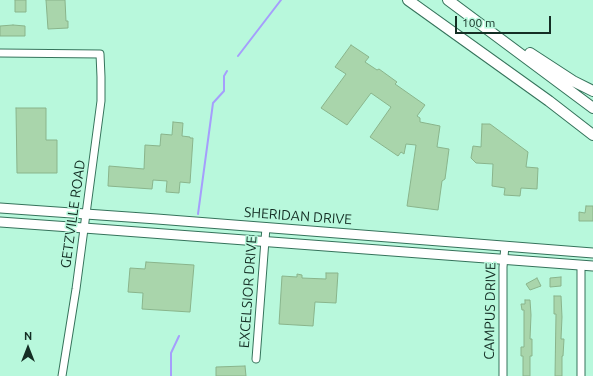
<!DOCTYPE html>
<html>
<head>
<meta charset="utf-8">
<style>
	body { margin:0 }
	#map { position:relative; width:593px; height:376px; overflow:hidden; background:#b8f8dc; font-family:Ubuntu,sans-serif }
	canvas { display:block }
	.north { position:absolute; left:8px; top:328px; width:40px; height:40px; -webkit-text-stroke:3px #b8f8dc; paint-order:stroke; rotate:0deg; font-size:11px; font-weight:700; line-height:16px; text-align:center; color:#142e24 }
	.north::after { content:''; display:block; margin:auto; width:14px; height:18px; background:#142e24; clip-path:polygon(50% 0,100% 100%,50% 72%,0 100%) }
	.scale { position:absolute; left:455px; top:16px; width:96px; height:18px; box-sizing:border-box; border:2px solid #142e24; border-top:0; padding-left:5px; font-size:12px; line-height:14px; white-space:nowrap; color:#142e24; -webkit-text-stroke:3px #b8f8dc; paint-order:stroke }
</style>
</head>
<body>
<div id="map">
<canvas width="593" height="376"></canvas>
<div class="north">N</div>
<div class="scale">100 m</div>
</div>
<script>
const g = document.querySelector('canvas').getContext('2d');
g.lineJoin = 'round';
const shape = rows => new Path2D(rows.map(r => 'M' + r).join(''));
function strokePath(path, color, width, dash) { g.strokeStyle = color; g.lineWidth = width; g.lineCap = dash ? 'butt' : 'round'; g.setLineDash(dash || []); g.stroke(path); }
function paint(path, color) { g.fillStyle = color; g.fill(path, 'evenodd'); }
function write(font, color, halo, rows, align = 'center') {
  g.font = font + ' Ubuntu,sans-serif'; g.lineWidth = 3; g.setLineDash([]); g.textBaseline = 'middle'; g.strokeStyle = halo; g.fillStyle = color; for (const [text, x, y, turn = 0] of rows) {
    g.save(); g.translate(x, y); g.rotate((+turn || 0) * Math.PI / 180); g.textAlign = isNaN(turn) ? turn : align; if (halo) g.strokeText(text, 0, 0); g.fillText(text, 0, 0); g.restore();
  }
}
strokePath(shape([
	[238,56,281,0],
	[198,214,213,103,224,91,224,76,227,71],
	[171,376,171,353,179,336]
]), '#a59efc', 2);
const building = shape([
	[15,0,26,0,26,12,15,12,15,0],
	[46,0,65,0,66,21,68,21,68,28,48,29,46,0],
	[13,25,25,26,25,36,0,36,0,26,13,25],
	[351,45,369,57,365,62,377,70,379,69,397,82,395,84,425,105,417,116,420,118,420,122,440,126,437,147,449,149,445,179,442,181,438,210,407,206,416,145,406,144,404,154,401,152,398,156,370,137,391,107,371,93,347,125,321,108,346,74,335,67,351,45],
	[16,108,46,108,46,140,57,140,57,173,17,173,16,108],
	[173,122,183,123,182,136,190,137,190,138,193,138,190,183,180,182,179,193,166,192,167,181,153,180,152,189,108,186,109,166,144,169,145,145,160,146,161,134,172,135,173,122],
	[482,124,490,124,528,152,526,167,538,168,537,189,521,188,520,196,504,195,505,188,492,186,493,164,476,163,471,158,473,146,481,147,482,124],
	[586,206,593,206,593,221,579,221,579,212,585,213,586,206],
	[146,262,194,265,190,312,142,309,143,293,128,292,130,268,145,269,146,262],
	[326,273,338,273,336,303,315,302,313,326,279,324,282,276,297,277,297,274,302,275,302,278,326,279,326,273],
	[561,277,561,286,550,287,550,278,561,277],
	[537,278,541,286,530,290,526,284,537,278],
	[554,296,561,296,562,317,561,339,564,339,563,356,562,356,562,376,555,376,556,314,554,314,554,296],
	[525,300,530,300,531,315,530,339,532,339,532,356,530,356,530,376,523,376,523,356,521,356,521,347,524,347,524,310,522,310,521,304,525,304,525,300],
	[245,366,246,376,216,376,216,367,245,366]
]);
paint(building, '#a9d5ab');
strokePath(building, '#89b48b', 1);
const minor = shape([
	[0,53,100,54,101,77,101,101,76,289,62,376],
	[581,266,581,376],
	[256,359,266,227],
	[503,376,503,267,505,246]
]);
const major = shape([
	[0,208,157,219,593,253],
	[0,222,84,228,593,266]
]);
const highway = shape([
	[408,0,549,101,593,135],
	[448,0,593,108],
	[530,53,573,81,593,91]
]);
strokePath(minor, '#35735b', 9);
strokePath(major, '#35735b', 11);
strokePath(highway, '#35735b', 12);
strokePath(minor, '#fff', 7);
strokePath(major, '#fff', 9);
strokePath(highway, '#fff', 10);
write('14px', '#142e24', '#b8f8dc', [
	["GETZVILLE ROAD",73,214,-82],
	["SHERIDAN DRIVE",298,216,4],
	["EXCELSIOR DRIVE",248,292,-86],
	["CAMPUS DRIVE",490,311,-89]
]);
</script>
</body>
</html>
